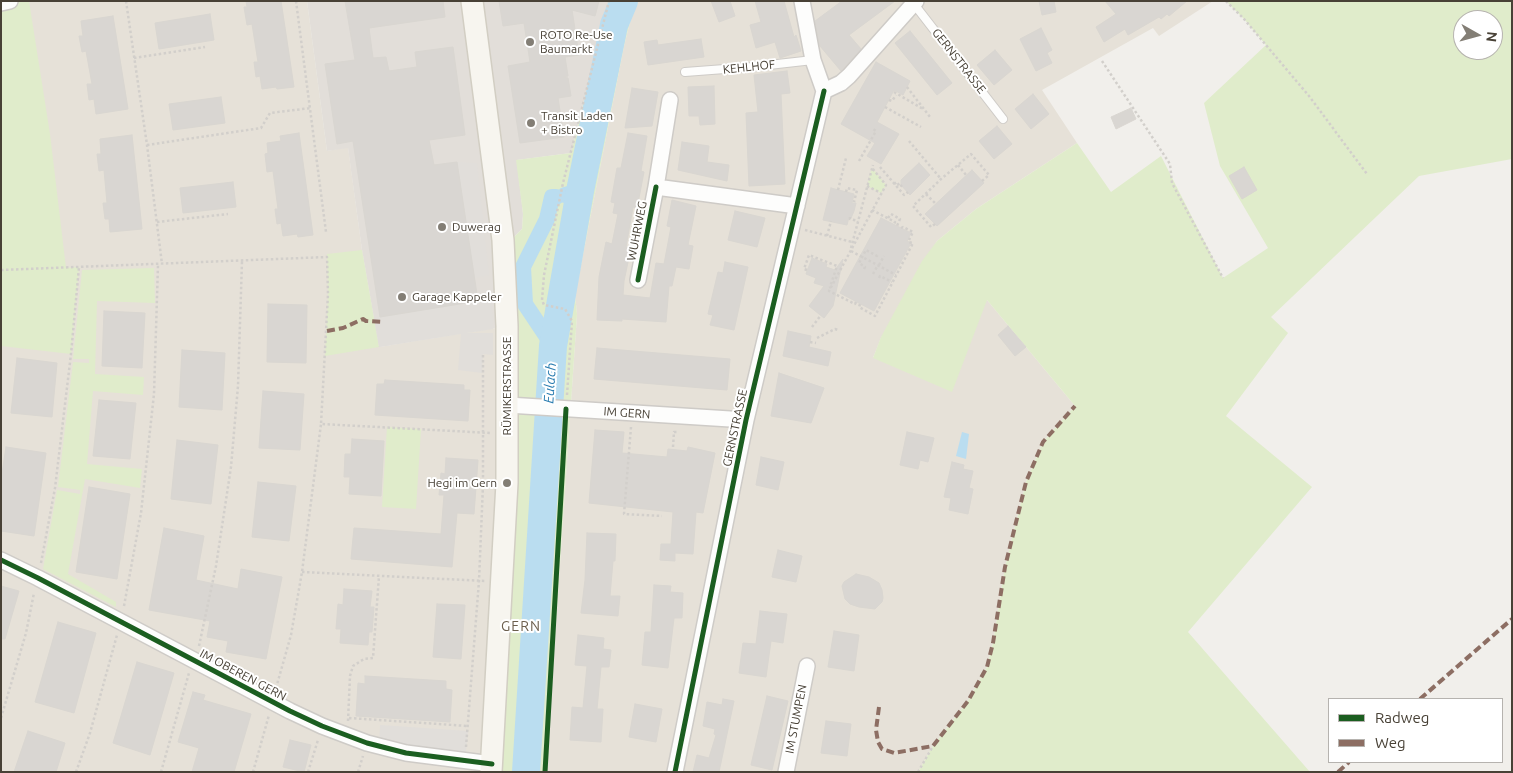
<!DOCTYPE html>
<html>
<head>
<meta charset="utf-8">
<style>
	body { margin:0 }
	#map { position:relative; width:1513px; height:773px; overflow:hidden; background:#f1efeb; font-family:Ubuntu,sans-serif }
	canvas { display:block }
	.frame { position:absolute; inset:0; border:2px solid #484136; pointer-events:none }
	.legend { position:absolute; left:1328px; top:698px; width:175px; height:65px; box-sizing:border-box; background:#fff; border:1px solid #b6b3af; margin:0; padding:6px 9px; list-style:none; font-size:15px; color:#484136 }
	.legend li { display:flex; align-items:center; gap:10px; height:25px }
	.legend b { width:25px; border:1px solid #b6b3af }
	.north { position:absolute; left:1453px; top:10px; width:50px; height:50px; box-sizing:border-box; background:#fff; border:1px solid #b6b3af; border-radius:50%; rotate:97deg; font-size:14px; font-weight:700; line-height:20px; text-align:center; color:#484136 }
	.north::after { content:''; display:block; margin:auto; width:18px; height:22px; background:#837e75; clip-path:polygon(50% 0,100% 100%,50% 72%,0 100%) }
</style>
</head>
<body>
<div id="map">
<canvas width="1513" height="773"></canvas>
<div class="frame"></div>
<ul class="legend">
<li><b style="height:6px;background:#1b5e20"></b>Radweg</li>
<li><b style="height:6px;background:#8d6e63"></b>Weg</li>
</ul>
<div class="north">N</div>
</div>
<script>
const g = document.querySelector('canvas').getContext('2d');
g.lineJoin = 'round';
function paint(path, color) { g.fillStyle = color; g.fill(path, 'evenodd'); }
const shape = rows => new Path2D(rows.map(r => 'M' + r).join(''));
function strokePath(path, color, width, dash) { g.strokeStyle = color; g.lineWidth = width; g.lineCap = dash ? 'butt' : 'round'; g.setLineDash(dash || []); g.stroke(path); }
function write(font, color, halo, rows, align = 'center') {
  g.font = font + ' Ubuntu,sans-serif'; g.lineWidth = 4; g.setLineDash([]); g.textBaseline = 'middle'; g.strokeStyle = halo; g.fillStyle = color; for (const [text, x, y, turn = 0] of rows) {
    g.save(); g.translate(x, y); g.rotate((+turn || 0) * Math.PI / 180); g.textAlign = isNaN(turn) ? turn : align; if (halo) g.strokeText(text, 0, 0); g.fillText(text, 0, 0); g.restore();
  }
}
paint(shape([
	[10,1,307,1,327,151,348,147,362,250,379,347,507,326,491,772,1,772,1,3],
	[639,1,1213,1,1159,36,1153,28,1042,90,1077,143,976,209,937,241,881,338,873,358,987,300,1075,406,1043,442,1026,482,1005,567,993,643,987,667,968,701,933,746,918,772,546,772,577,314,575,295,624,46,632,14]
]), '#e6e1d8');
paint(shape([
	[307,1,609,1,571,153,517,160,523,214,522,229,513,238,507,326,379,347,362,250,348,148,327,151]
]), '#e2ded9');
paint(shape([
	[10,1,29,1,50,134,66,268,79,267,71,354,1,346,1,3],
	[609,1,639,1,632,14,624,46,575,295,577,314,546,772,491,772,513,238,522,229,523,214,516,160,571,153],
	[1226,1,1512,1,1512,159,1419,176,1271,317,1288,333,1226,416,1312,487,1188,632,1310,772,918,772,933,746,968,701,987,667,993,643,1005,567,1026,482,1043,442,1075,406,987,300,952,392,873,358,881,337,922,261,937,241,976,209,1077,143,1111,192,1161,156,1223,278,1268,248,1220,166,1204,103,1266,45,1244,19],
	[1463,20,1493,20,1493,50,1463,50],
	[872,168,886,185,881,193,867,186],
	[362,250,379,347,325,356,328,294,327,254],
	[154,268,155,303,97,301,95,374,144,377,143,395,93,391,87,464,142,469,140,488,85,479,68,574,116,602,116,607,43,569,57,490,80,494,80,490,58,487,73,362,89,363,89,359,73,359,82,270],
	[387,427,421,429,416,509,382,507]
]), '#e0eccb');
paint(shape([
	[457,162,477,163,489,275,474,278],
	[492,299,493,329,467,333,493,333,493,355,483,354,482,373,458,370,461,334,379,347,374,318],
	[380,725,468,731,465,762,379,747]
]), '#e1deda');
paint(shape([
	[962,432,969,434,966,459,956,456]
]), '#baddf0');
strokePath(shape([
	[565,195,580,191],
	[553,346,525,304,523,267,547,219,552,197,556,197]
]), '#baddf0', 16);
strokePath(shape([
	[526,772,553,346,580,191,614,25,624,1]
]), '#baddf0', 28);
const building = shape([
	[246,1,281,1,294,87,277,89,276,87,262,89,260,76,256,77,254,62,258,62,252,24,247,25,244,7,247,7,246,1],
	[345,1,443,1,445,17,369,28,373,58,386,57,389,71,417,67,415,52,453,47,465,135,429,140,434,165,457,162,478,301,380,317,353,141,337,144,325,64,355,60,345,1],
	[499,1,599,1,595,16,572,10,579,55,565,57,568,76,563,77,568,78,571,96,558,98,564,137,520,143,508,66,530,62,524,23,503,26,499,1],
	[711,1,730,1,735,16,719,22,711,1],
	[755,1,784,1,794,37,796,35,801,51,780,58,775,42,756,48,750,25,761,22,755,1],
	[842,1,895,1,849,35,861,49,841,71,820,46,815,21,842,1],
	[1039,1,1054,1,1056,12,1042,15,1039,1],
	[1105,1,1187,1,1169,16,1167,14,1161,19,1159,17,1128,35,1125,29,1104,42,1096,27,1116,14,1105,1],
	[210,14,214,40,159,49,155,23,210,14],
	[113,16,128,109,96,114,94,99,89,100,87,84,92,84,86,51,82,52,79,36,83,36,81,21,113,16],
	[1041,28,1052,50,1047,53,1052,63,1036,71,1020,39,1041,28],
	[910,31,952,83,937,95,895,43,910,31],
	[701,39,704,57,648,65,644,42,657,40,658,45,701,39],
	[995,50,1012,70,994,85,977,65,995,50],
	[876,62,910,81,903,95,894,90,877,122,899,134,881,164,867,156,875,143,841,124,876,62],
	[787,71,790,93,781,94,785,184,749,186,746,113,758,112,754,75,787,71],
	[714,86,715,124,700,125,699,116,689,116,688,87,714,86],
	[632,88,658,92,652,126,625,128,632,88],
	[1033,94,1049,114,1031,129,1015,109,1033,94],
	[221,97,225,123,173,130,169,104,221,97],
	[1131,108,1136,119,1116,129,1111,117,1131,108],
	[997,126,1012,144,994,159,979,141,997,126],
	[299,133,313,235,298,237,297,234,283,236,281,223,277,224,275,209,278,209,273,171,267,172,265,154,268,153,267,143,281,141,280,136,299,133],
	[628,133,647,136,641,171,644,172,637,208,633,207,626,247,631,248,624,281,623,295,650,298,656,263,664,264,671,227,667,226,672,200,696,206,688,245,693,246,689,269,676,267,672,286,669,286,666,322,622,319,622,321,597,320,599,277,606,242,612,244,618,214,613,213,615,203,611,202,617,168,621,168,628,133],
	[132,135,142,229,110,232,109,219,105,219,103,203,107,203,104,170,99,171,97,154,101,154,100,139,132,135],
	[682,142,709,146,707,162,729,165,727,181,678,170,682,142],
	[919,163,930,175,910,195,901,185,901,180,919,163],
	[1244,167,1257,190,1242,199,1229,176,1244,167],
	[972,170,984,183,937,226,925,214,972,170],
	[233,182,236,207,183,213,180,188,233,182],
	[831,188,854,194,852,203,856,203,854,211,851,218,849,217,847,225,823,220,831,188],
	[735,211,765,218,757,247,728,240,735,211],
	[881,218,911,233,907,241,911,243,874,311,840,293,881,218],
	[812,258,827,264,826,267,835,270,843,259,833,306,824,318,809,306,824,286,814,283,816,278,806,274,812,258],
	[725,262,748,267,734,330,710,325,713,315,708,314,718,272,723,273,725,262],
	[268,304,307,305,306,363,267,362,268,304],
	[104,311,145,313,142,368,102,366,104,311],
	[1008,326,1026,347,1015,356,998,335,1008,326],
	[788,331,811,336,809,347,831,352,828,366,783,356,788,331],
	[597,348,730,359,727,390,594,379,597,348],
	[182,350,225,353,222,410,179,407,182,350],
	[17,358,57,363,52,417,11,413,17,358],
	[779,373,824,388,811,423,771,416,779,373],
	[385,380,464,385,464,390,470,390,468,421,375,415,377,384,384,384,385,380],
	[263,391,304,394,300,450,259,448,263,391],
	[99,400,136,403,130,459,93,456,99,400],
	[595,430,624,432,622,453,667,457,668,449,687,451,688,447,715,453,703,513,696,512,693,554,675,553,675,561,660,560,661,544,671,544,673,512,589,503,595,430],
	[907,432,934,438,928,462,920,460,918,469,900,465,907,432],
	[352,439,384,441,381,496,349,494,350,477,344,477,345,454,351,454,352,439],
	[177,440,218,445,211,504,171,499,177,440],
	[6,447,46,453,34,536,1,531,1,480,6,447],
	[761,457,784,462,778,490,756,485,761,457],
	[446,458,478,460,474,514,457,513,452,567,351,559,354,528,441,534,444,495,439,495,441,473,445,474,446,458],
	[952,462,964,465,963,469,973,471,969,488,973,489,968,514,949,510,951,498,944,497,952,462],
	[258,482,296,486,289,541,252,537,258,482],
	[89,487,130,494,117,579,76,572,89,487],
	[164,528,204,536,196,580,238,589,241,569,282,577,266,659,226,652,228,641,207,637,210,621,149,610,164,528],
	[587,533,616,534,615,561,613,561,610,596,620,596,618,616,581,613,585,580,587,533],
	[778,550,802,556,796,582,772,577,778,550],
	[856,574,869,577,879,583,882,590,883,598,882,602,875,609,859,607,850,604,845,599,842,586,844,582,856,574],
	[654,585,671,586,670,592,683,593,682,618,674,618,668,668,642,665,645,632,651,632,654,585],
	[1,586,19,591,5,639,1,639,1,586],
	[344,589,372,591,370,607,374,607,372,632,369,632,368,645,340,643,341,629,336,629,338,604,343,605,344,589],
	[437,604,465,605,461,659,433,657,437,604],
	[760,611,787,614,783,643,771,641,766,677,739,673,743,643,756,644,760,611],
	[58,622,96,633,74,713,35,702,58,622],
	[834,631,859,635,854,671,828,667,834,631],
	[578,635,604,638,603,649,611,650,609,667,601,667,597,709,603,709,601,742,570,740,572,707,583,708,587,666,575,665,578,635],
	[137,662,174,673,150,755,113,743,137,662],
	[365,676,446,681,446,689,452,690,450,722,356,716,358,683,365,684,365,676],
	[193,692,205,695,203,700,251,714,234,772,192,772,199,748,178,742,193,692],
	[767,696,788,701,772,770,751,765,767,696],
	[723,699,734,701,719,772,693,772,697,755,709,758,716,735,714,734,715,729,703,726,707,702,722,705,723,699],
	[635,704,662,709,656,742,629,737,635,704],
	[826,721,851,724,847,756,821,753,826,721],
	[28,731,65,743,56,772,14,772,28,731],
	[290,740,311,745,304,772,283,767,290,740]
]);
paint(building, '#d9d6d2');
strokePath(building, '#d9d6d1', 1);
const lane = shape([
	[914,4,1003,119],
	[685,72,751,67,813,60]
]);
const street = shape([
	[802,1,813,60,824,91],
	[1,3,10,1],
	[824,91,841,83,849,76,916,1],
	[670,100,656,187,797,206],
	[638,280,656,187],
	[508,405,746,420],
	[1,560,38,578,290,711,322,726,367,743,406,753,492,764],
	[675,772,746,420,824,91],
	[786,772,807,666]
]);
const secondary = shape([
	[472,1,503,240,507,326,507,483,491,772]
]);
strokePath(lane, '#cecbc7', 10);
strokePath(street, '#cecbc7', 18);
strokePath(secondary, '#d2cec3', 24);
strokePath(shape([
	[126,1,147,145,162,264],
	[296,1,326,232],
	[1226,1,1244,19,1309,96,1367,174],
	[134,58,205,47],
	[1102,61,1170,164,1172,183,1223,278],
	[907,87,930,117],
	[894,92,923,109],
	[889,100,892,101,896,95],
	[885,107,921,127],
	[909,141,941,179],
	[147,145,261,128,270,113,311,108],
	[859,161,876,131,873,129],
	[958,165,966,175],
	[880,167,904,195,908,192],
	[894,184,897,182,900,187,902,185],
	[867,186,881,193],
	[838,190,846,158],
	[846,192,847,188,857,190,854,202],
	[926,194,936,204],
	[872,210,895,222,894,224],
	[850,217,850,219,858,221],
	[888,218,891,214,900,219,897,226],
	[157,222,228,214],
	[935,224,931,227,913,206,941,179,971,154,989,175,982,181],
	[901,228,903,227,913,232,909,240],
	[805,230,852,242],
	[827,236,831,221],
	[851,248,873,165],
	[851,251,896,275],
	[879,265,884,256],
	[864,269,865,267,859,263,866,250,877,256,878,253],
	[1,270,327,257,328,294,321,424,491,433],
	[807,270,804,269,809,255,837,266,830,287,831,288],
	[873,274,878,265],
	[879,278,880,276,892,282],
	[856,302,855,304,829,291,886,185,872,168],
	[860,304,859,307,875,316,913,243,908,242],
	[812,327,821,315],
	[817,338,835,329,838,330],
	[810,342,816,343],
	[567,395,572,321,565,309,544,305,542,300,544,275,563,183,609,1],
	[631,427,624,514,662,516],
	[673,447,674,432,677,432],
	[41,563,55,488,71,354,79,267],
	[302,572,485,581],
	[124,606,141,513,154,394,158,265],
	[199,646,216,566,231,467,238,386,242,261],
	[276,688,291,635,302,572,321,424],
	[1,718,26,633,34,593],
	[349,718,468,726],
	[348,721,350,676,353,666,364,659,373,658,379,576],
	[466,747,479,581,483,485,483,354],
	[76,772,90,733,117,635],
	[161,772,189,673],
	[253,772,269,715],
	[308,772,318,740],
	[358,772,363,756],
	[918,772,933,746]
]), '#d2cfcb', 2.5, [2.5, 2.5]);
strokePath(lane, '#fdfdfc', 8);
strokePath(street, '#fdfdfc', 15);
strokePath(secondary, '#f7f5ef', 21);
strokePath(shape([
	[327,331,343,328,363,319,366,321,383,322],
	[1420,699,1512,619],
	[879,707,876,730,878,742,882,749,894,753,933,746,968,701,987,667,993,643,1005,567,1026,482,1043,442,1075,406],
	[1338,772,1349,762]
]), '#8d6e63', 4, [8, 4]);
strokePath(shape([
	[638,280,656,187],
	[1,560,38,578,290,711,322,726,367,743,406,753,492,764],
	[545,772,566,409],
	[675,772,746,420,824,91]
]), '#1b5e20', 5);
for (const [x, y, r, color] of [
	[530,42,5,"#837e75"],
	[531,123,5,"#837e75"],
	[442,227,5,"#837e75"],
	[402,297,5,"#837e75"],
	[507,483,5,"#837e75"]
]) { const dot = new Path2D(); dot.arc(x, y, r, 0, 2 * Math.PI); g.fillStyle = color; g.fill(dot); strokePath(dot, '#fff', 2); }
write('12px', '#484136', '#fff', [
	["ROTO Re-Use",540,35],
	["Baumarkt",540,49],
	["Transit Laden",541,116],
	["+ Bistro",541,130],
	["Duwerag",452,227],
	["Garage Kappeler",412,297],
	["Hegi im Gern",497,483,"right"]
], 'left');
write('12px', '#484136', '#fff', [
	["GERNSTRASSE",959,61,52],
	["KEHLHOF",749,67,-6],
	["WUHRWEG",637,231,-79],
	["RÜMIKERSTRASSE",507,386,-90],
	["IM GERN",627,413,4],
	["GERNSTRASSE",735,428,-78],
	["IM OBEREN GERN",243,675,28],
	["IM STUMPEN",796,719,-79]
]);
write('italic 14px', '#2b7db0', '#fff', [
	["Eulach",550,383,-86]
]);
g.letterSpacing = '1px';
write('14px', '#6b5e4d', '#fff', [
	["GERN",521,626]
]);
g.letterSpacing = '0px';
</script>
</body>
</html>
